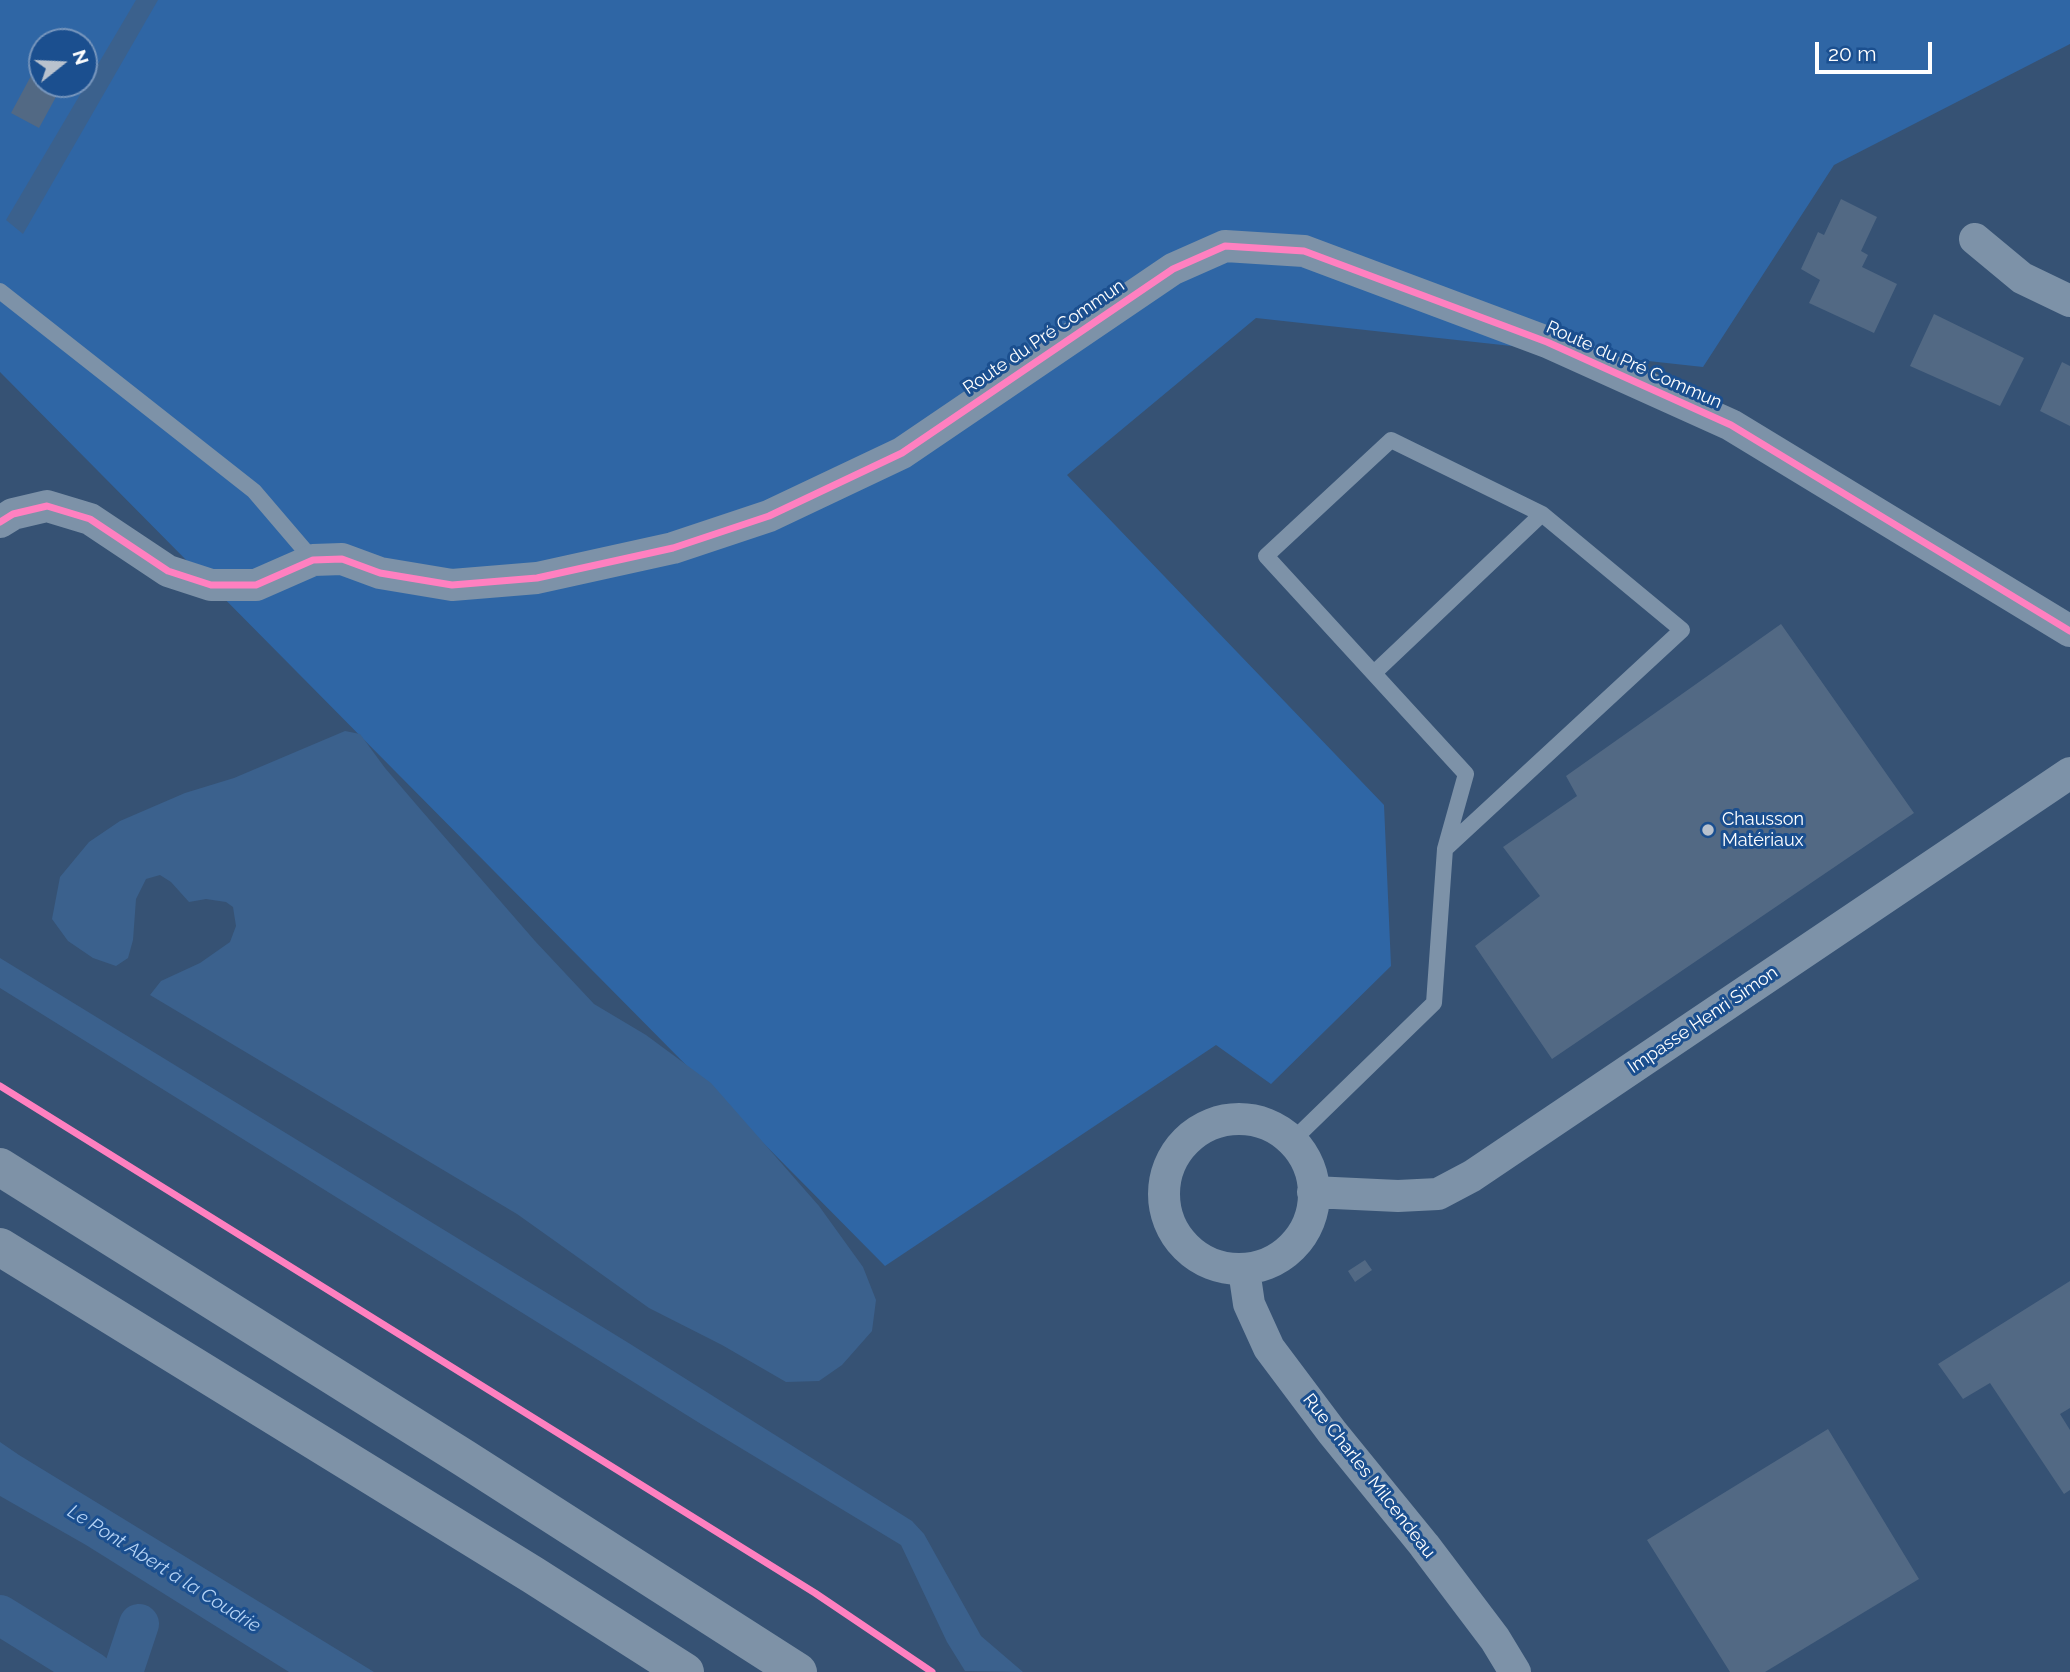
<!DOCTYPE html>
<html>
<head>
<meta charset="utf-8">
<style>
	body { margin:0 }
	#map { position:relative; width:2070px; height:1672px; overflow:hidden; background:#365274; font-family:Raleway,sans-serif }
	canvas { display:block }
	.north { position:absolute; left:28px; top:28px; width:70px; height:70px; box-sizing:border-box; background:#1b4f8f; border:2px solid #7695bc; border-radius:50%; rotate:72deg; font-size:19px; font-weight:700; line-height:28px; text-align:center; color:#fff }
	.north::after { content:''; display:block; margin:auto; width:24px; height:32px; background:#b9c2ce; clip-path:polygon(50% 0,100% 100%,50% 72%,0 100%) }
	.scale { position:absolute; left:1815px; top:42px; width:117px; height:32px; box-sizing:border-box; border:4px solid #fff; border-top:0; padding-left:9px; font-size:21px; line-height:24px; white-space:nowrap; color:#fff; -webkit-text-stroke:5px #1b4f8f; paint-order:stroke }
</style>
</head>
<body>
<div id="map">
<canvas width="2070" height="1672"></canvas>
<div class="north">N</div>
<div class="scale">20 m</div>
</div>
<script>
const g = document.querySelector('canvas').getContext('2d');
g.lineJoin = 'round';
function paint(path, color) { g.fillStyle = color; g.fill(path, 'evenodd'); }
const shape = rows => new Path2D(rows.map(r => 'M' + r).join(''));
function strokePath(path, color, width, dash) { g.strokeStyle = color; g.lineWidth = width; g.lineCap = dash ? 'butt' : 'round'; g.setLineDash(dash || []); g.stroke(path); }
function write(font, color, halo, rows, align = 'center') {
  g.font = font + ' Raleway,sans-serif'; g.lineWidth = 6; g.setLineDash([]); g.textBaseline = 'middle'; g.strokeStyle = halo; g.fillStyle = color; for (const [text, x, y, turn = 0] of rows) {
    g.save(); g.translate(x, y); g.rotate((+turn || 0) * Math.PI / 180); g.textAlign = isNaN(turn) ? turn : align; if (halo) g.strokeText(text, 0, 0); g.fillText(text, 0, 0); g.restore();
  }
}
paint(shape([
	[0,0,2070,0,2070,44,1834,165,1703,367,1256,318,1067,475,1384,805,1391,966,1271,1084,1216,1045,885,1266,0,372],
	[42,42,84,42,84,84,42,84]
]), '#2f66a5');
paint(shape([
	[136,0,158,0,23,234,6,220],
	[345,731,360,734,385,768,421,810,535,941,594,1004,646,1035,711,1083,819,1206,863,1267,876,1300,872,1331,842,1365,819,1381,786,1382,722,1345,649,1308,517,1214,150,995,161,981,200,963,230,942,236,926,233,907,226,902,206,899,189,902,171,882,160,875,146,879,136,899,133,940,128,958,116,966,93,958,68,941,52,919,60,877,89,842,120,821,185,793,234,778],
	[0,958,627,1342,912,1521,924,1534,981,1636,1023,1672,965,1671,947,1642,901,1545,701,1424,0,988],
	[0,1442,19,1455,374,1672,289,1672,86,1545,0,1496]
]), '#3b618d');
strokePath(shape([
	[0,1615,92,1672],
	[123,1672,139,1624]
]), '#3b618d', 40);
paint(shape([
	[39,61,42,62,42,84,63,84,39,128,11,113],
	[1841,199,1877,217,1861,251,1868,255,1862,267,1897,284,1874,333,1809,303,1820,280,1801,269,1818,232,1824,235],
	[1934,314,2024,358,2000,406,1910,366],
	[2062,362,2070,366,2070,426,2040,411],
	[1781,624,1914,813,1552,1059,1475,946,1540,896,1503,847,1577,796,1566,776],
	[1365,1260,1372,1270,1355,1282,1348,1271],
	[2070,1281,2070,1408,2060,1414,2070,1430,2070,1490,2064,1494,1990,1383,1963,1399,1938,1364],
	[1828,1429,1919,1579,1765,1672,1730,1672,1647,1540]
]), '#526984');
strokePath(shape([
	[0,291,254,491,313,560],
	[1391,440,1542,514,1682,630,1445,849,1466,774,1266,556,1391,440],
	[1374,673,1542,514],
	[1291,1142,1434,1003,1445,849]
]), '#7d92a8', 16);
strokePath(shape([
	[1975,239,2022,278,2070,301],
	[0,522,13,514,47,506,90,519,168,571,211,585,256,585,313,560,342,559,380,573,452,585,537,578,673,548,769,516,902,453,1173,269,1225,246,1304,251,1547,342,1731,425,2070,631],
	'1164 1194a75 75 0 1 1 150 0a75 75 0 1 1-150 0Z',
	[1313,1192,1398,1196,1438,1194,1472,1176,2070,773],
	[1244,1270,1249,1304,1269,1348,1332,1432,1424,1545,1495,1639,1515,1672]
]), '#7d92a8', 32);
strokePath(shape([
	[0,1167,464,1458,798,1672],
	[0,1247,533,1575,685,1672]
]), '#7e92a7', 38);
strokePath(shape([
	[0,522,13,514,47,506,90,519,168,571,211,585,256,585,313,560,342,559,380,573,452,585,537,578,673,548,769,516,902,453,1173,269,1225,246,1304,251,1547,342,1731,425,2070,631],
	[0,1086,815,1593,932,1672]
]), '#ff80c0', 7);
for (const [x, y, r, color] of [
	[1708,830,7,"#b9c2ce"]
]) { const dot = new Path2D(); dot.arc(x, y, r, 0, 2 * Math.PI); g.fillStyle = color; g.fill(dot); strokePath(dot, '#1b4f8f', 2.5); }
write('18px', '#fff', '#1b4f8f', [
	["Route du Pré Commun",1044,337,-34],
	["Route du Pré Commun",1634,365,24],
	["Impasse Henri Simon",1703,1020,-34],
	["Rue Charles Milcendeau",1369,1476,52]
]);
write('18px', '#fff', '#1b4f8f', [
	["Chausson",1722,820],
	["Matériaux",1722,841]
], 'left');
write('italic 19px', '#b5d3f5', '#1b4f8f', [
	["Le Pont Abert à la Coudrie",164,1569,32]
]);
</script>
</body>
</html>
